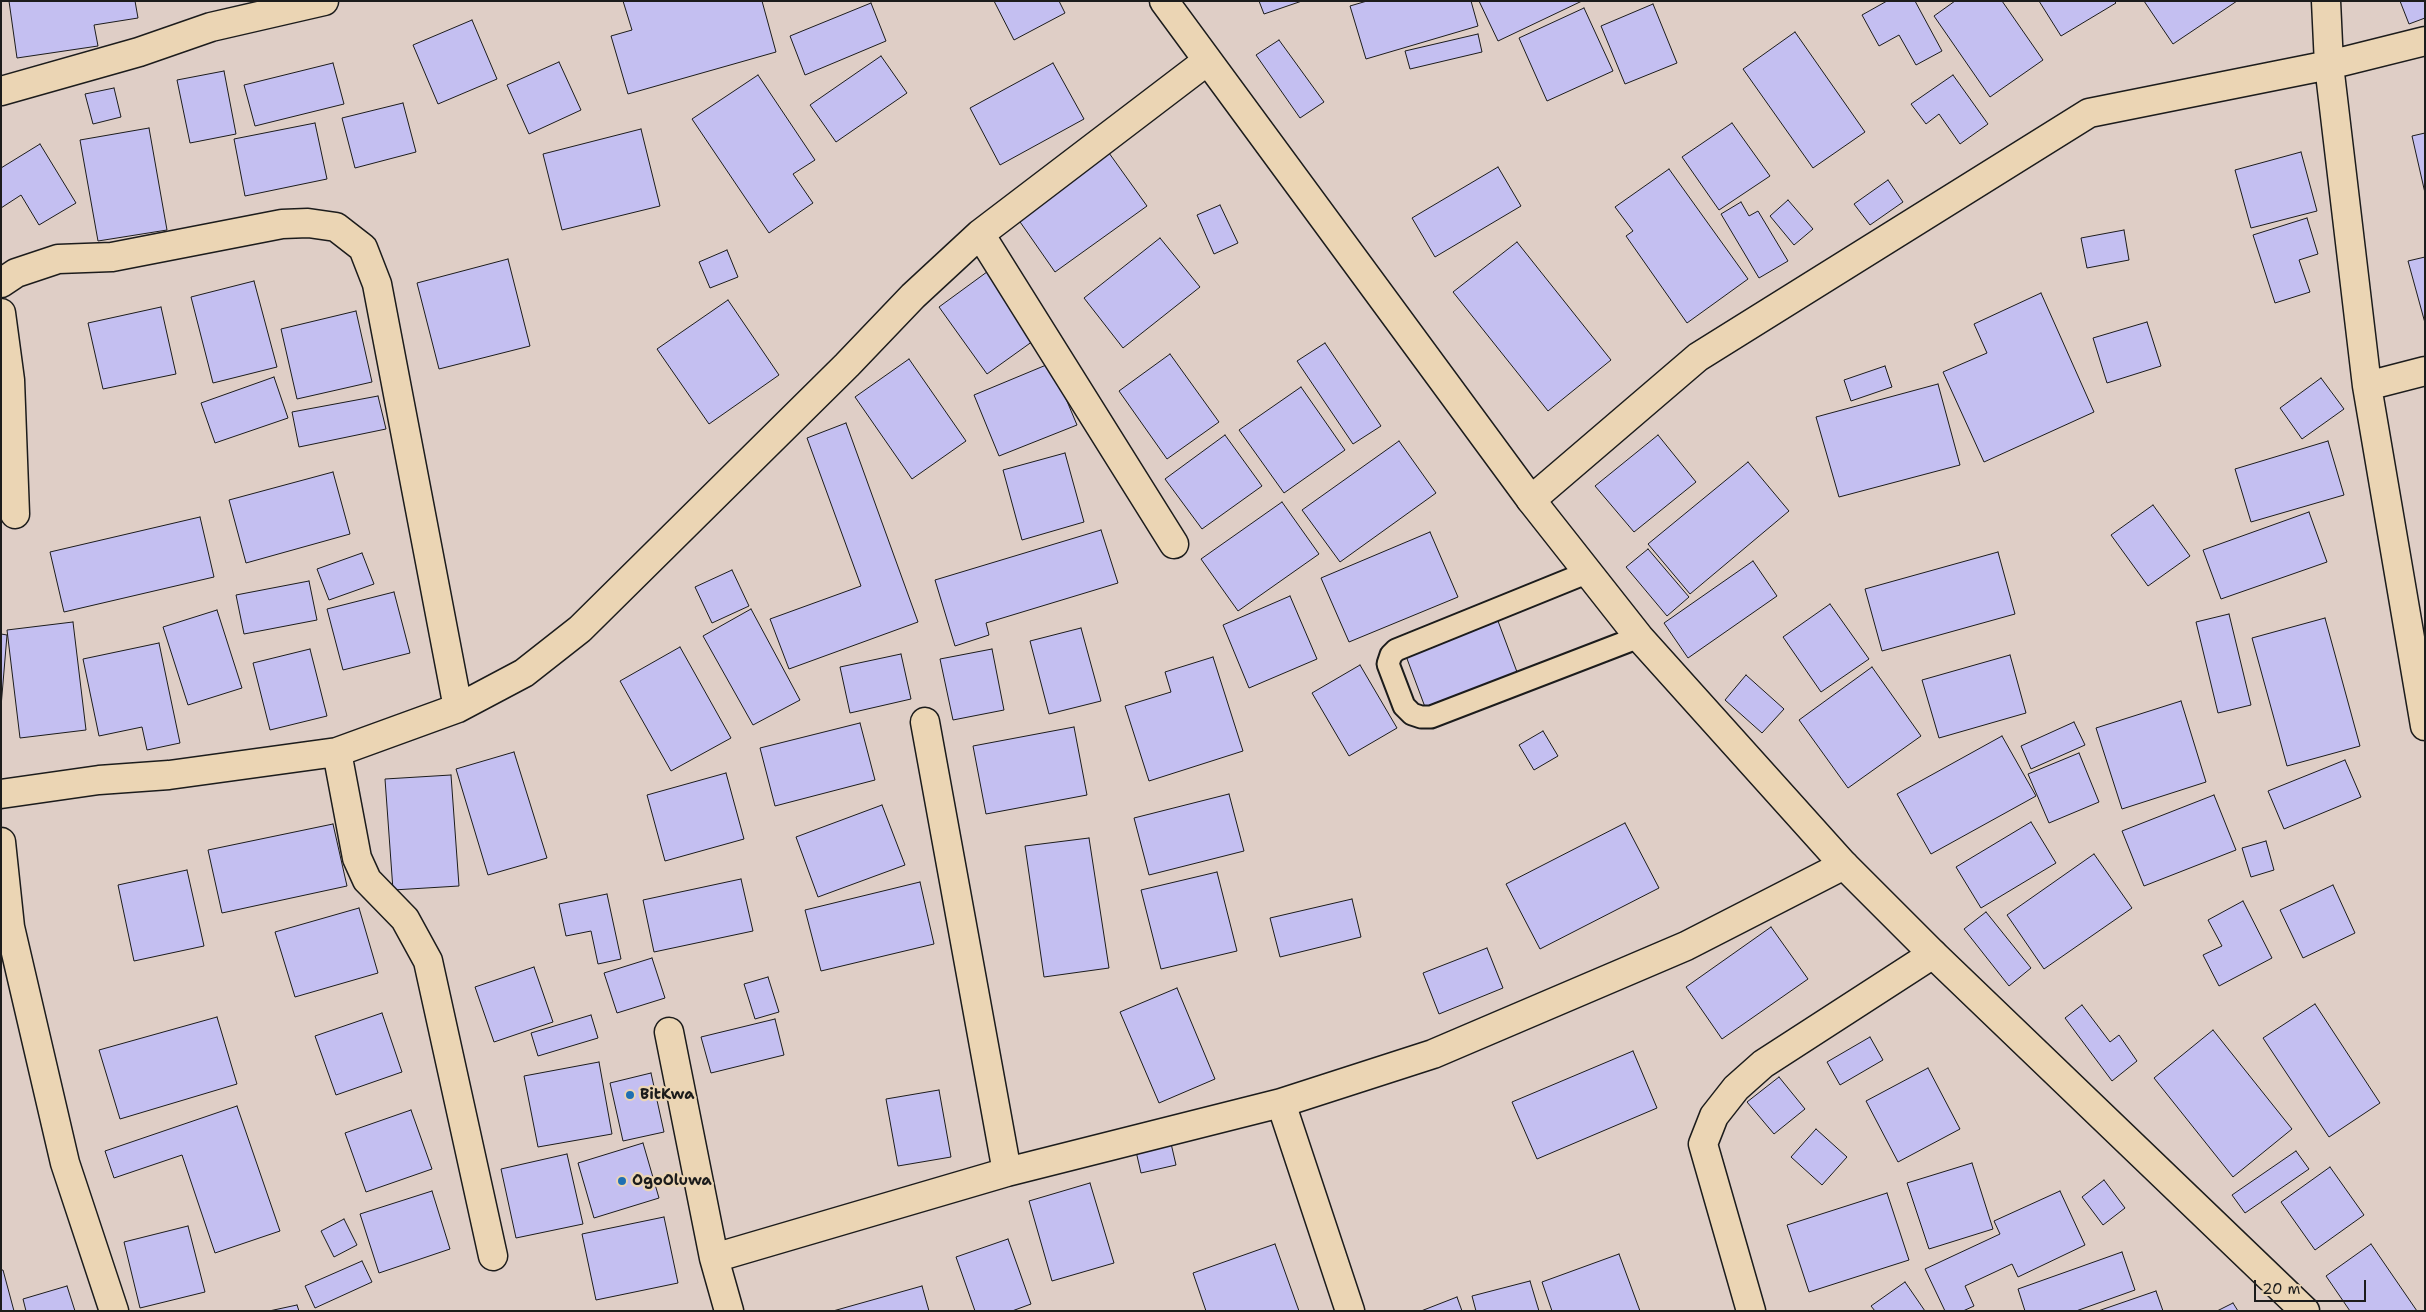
<!DOCTYPE html>
<html>
<head>
<meta charset="utf-8">
<style>
	body { margin:0 }
	#map { position:relative; width:2426px; height:1312px; overflow:hidden; background:#dfcec6; font-family:"Shantell Sans",sans-serif }
	canvas { display:block }
	.frame { position:absolute; inset:0; border:2px solid #1c1c1c; pointer-events:none }
	.scale { position:absolute; left:2254px; top:1280px; width:112px; height:22px; box-sizing:border-box; border:2px solid #1c1c1c; border-top:0; padding-left:6px; font-size:15px; line-height:18px; white-space:nowrap; color:#1c1c1c; -webkit-text-stroke:4px #ebd5b4; paint-order:stroke }
</style>
</head>
<body>
<div id="map">
<canvas width="2426" height="1312"></canvas>
<div class="frame"></div>
<div class="scale">20 m</div>
</div>
<script>
const g = document.querySelector('canvas').getContext('2d');
g.lineJoin = 'round';
function paint(path, color) { g.fillStyle = color; g.fill(path, 'evenodd'); }
const shape = rows => new Path2D(rows.map(r => 'M' + r).join(''));
function strokePath(path, color, width, dash) { g.strokeStyle = color; g.lineWidth = width; g.lineCap = dash ? 'butt' : 'round'; g.setLineDash(dash || []); g.stroke(path); }
function write(font, color, halo, rows, align = 'center') {
  g.font = font + ' "Shantell Sans",sans-serif'; g.lineWidth = 4.5; g.setLineDash([]); g.textBaseline = 'middle'; g.strokeStyle = halo; g.fillStyle = color; for (const [text, x, y, turn = 0] of rows) {
    g.save(); g.translate(x, y); g.rotate((+turn || 0) * Math.PI / 180); g.textAlign = isNaN(turn) ? turn : align; if (halo) g.strokeText(text, 0, 0); g.fillText(text, 0, 0); g.restore();
  }
}
const building = shape([
	[9,1,135,1,138,18,94,25,98,46,17,58,9,1],
	[623,1,762,1,776,52,628,94,611,36,632,30,623,1],
	[994,1,1059,1,1065,13,1014,40,994,1],
	[1259,1,1302,1,1264,14,1259,1],
	[1367,1,1471,1,1478,26,1366,59,1350,6,1367,1],
	[1479,1,1582,1,1498,41,1479,1],
	[1887,1,1915,1,1942,51,1916,65,1899,35,1879,46,1862,15,1887,1],
	[1955,1,2002,1,2043,60,1990,97,1934,16,1955,1],
	[2039,1,2114,1,2116,3,2061,36,2039,1],
	[2144,1,2237,1,2173,44,2144,1],
	[2400,1,2425,1,2425,18,2409,24,2400,1],
	[871,3,886,41,805,75,790,36,871,3],
	[1653,4,1677,63,1625,84,1601,26,1653,4],
	[1584,8,1613,71,1547,101,1519,38,1584,8],
	[472,20,497,79,438,104,413,45,472,20],
	[1795,32,1865,132,1813,168,1743,69,1795,32],
	[1478,34,1482,52,1410,69,1405,51,1478,34],
	[1279,40,1324,102,1300,118,1256,55,1279,40],
	[881,56,907,93,836,142,810,105,881,56],
	[559,62,581,110,529,134,507,85,559,62],
	[333,63,344,104,255,126,244,85,333,63],
	[1053,63,1084,119,1000,165,970,108,1053,63],
	[224,71,236,134,190,143,177,80,224,71],
	[758,75,815,160,793,174,813,203,769,233,692,119,758,75],
	[1953,75,1988,124,1960,144,1939,114,1926,124,1911,104,1953,75],
	[114,88,121,117,93,124,85,94,114,88],
	[403,103,416,152,355,168,342,118,403,103],
	[315,123,327,179,245,196,234,139,315,123],
	[1732,123,1770,176,1719,210,1682,157,1732,123],
	[149,128,167,230,98,241,80,140,149,128],
	[641,129,660,206,562,230,543,154,641,129],
	[2425,133,2425,193,2412,136,2425,133],
	[40,144,76,203,39,225,21,195,1,208,1,168,40,144],
	[2301,152,2317,211,2251,228,2235,170,2301,152],
	[1109,153,1147,206,1055,272,1018,219,1109,153],
	[1498,167,1521,206,1435,257,1412,218,1498,167],
	[1669,169,1748,279,1687,323,1626,236,1633,231,1615,207,1669,169],
	[1888,180,1903,202,1870,225,1854,204,1888,180],
	[1788,200,1813,229,1794,245,1770,216,1788,200],
	[1741,202,1749,216,1758,211,1788,261,1759,278,1721,214,1741,202],
	[1220,205,1238,243,1214,254,1197,215,1220,205],
	[2307,218,2318,254,2299,260,2310,292,2275,303,2253,235,2307,218],
	[2124,230,2129,260,2087,268,2081,238,2124,230],
	[1160,238,1200,287,1123,348,1084,298,1160,238],
	[1517,242,1611,360,1548,411,1453,292,1517,242],
	[727,250,738,277,710,288,699,262,727,250],
	[2425,257,2425,323,2408,261,2425,257],
	[508,259,530,346,439,369,417,283,508,259],
	[991,269,1040,336,987,374,939,307,991,269],
	[254,281,277,367,213,383,191,297,254,281],
	[2041,293,2094,412,1984,462,1943,372,1987,353,1974,324,2041,293],
	[728,300,779,375,709,424,657,349,728,300],
	[161,307,176,374,103,389,88,323,161,307],
	[356,311,372,382,297,399,281,329,356,311],
	[2147,322,2161,366,2107,383,2093,338,2147,322],
	[1325,343,1381,426,1353,444,1297,361,1325,343],
	[1170,354,1219,422,1167,459,1119,391,1170,354],
	[909,359,966,441,912,479,855,397,909,359],
	[1051,363,1077,425,999,456,974,395,1051,363],
	[1885,366,1892,387,1851,401,1844,380,1885,366],
	[274,377,288,418,215,443,201,403,274,377],
	[2321,378,2344,409,2302,439,2280,408,2321,378],
	[1938,384,1960,465,1839,497,1816,417,1938,384],
	[1301,387,1345,450,1284,493,1239,430,1301,387],
	[378,396,386,429,299,447,292,412,378,396],
	[846,423,918,622,789,669,770,619,861,586,807,438,846,423],
	[1225,435,1262,486,1202,529,1165,479,1225,435],
	[1658,435,1696,482,1634,532,1595,486,1658,435],
	[1399,441,1436,493,1340,562,1302,510,1399,441],
	[2328,441,2344,495,2251,522,2235,469,2328,441],
	[1065,453,1084,522,1022,540,1003,470,1065,453],
	[1748,462,1789,511,1690,594,1648,544,1748,462],
	[333,472,350,534,246,563,229,500,333,472],
	[1282,502,1319,554,1238,611,1201,559,1282,502],
	[2153,505,2190,556,2148,586,2111,535,2153,505],
	[2309,512,2327,562,2221,599,2203,550,2309,512],
	[200,517,214,577,64,612,50,552,200,517],
	[1101,530,1118,583,986,623,989,635,955,646,935,580,1101,530],
	[1430,532,1458,597,1349,642,1321,578,1430,532],
	[1648,549,1689,597,1667,616,1626,567,1648,549],
	[1998,552,2015,614,1882,651,1865,589,1998,552],
	[362,553,374,584,329,600,317,569,362,553],
	[1753,561,1777,596,1688,658,1664,623,1753,561],
	[732,570,749,606,712,623,695,587,732,570],
	[309,581,317,620,244,634,236,595,309,581],
	[394,592,410,653,343,670,327,609,394,592],
	[1290,596,1317,659,1249,688,1223,625,1290,596],
	[1830,604,1869,659,1821,692,1783,637,1830,604],
	[751,609,800,700,753,725,703,636,751,609],
	[217,610,242,688,188,705,163,627,217,610],
	[2229,614,2251,705,2218,713,2196,622,2229,614],
	[2325,618,2360,746,2287,766,2252,638,2325,618],
	[1498,621,1517,672,1425,707,1406,656,1498,621],
	[73,622,86,730,20,738,7,630,73,622],
	[1081,628,1101,701,1049,714,1030,641,1081,628],
	[1,634,7,635,1,707,1,634],
	[159,643,180,743,147,750,142,727,99,736,83,659,159,643],
	[680,647,731,738,671,771,620,681,680,647],
	[310,649,327,716,270,730,253,663,310,649],
	[992,649,1004,710,953,720,940,659,992,649],
	[901,654,911,699,850,713,840,667,901,654],
	[2010,655,2026,713,1939,738,1922,680,2010,655],
	[1213,657,1243,751,1149,781,1125,706,1171,692,1165,672,1213,657],
	[1360,665,1397,728,1349,756,1312,693,1360,665],
	[1872,667,1921,736,1848,788,1799,720,1872,667],
	[1746,675,1784,709,1762,733,1725,700,1746,675],
	[2181,701,2206,782,2122,809,2096,728,2181,701],
	[2074,722,2085,745,2031,769,2021,746,2074,722],
	[860,723,875,780,775,806,760,748,860,723],
	[1074,727,1087,795,986,814,973,746,1074,727],
	[1543,731,1558,756,1534,770,1519,745,1543,731],
	[2002,736,2036,796,1931,854,1897,794,2002,736],
	[514,752,547,858,488,875,456,769,514,752],
	[2079,753,2099,802,2049,823,2028,774,2079,753],
	[2345,760,2361,797,2284,829,2268,791,2345,760],
	[726,773,744,839,665,861,647,795,726,773],
	[451,775,459,886,393,890,385,779,451,775],
	[1229,794,1244,851,1149,875,1134,818,1229,794],
	[2214,795,2236,850,2144,886,2122,831,2214,795],
	[882,805,905,865,818,897,796,837,882,805],
	[2031,822,2056,863,1981,908,1956,867,2031,822],
	[1625,823,1659,888,1540,949,1506,884,1625,823],
	[333,824,347,886,222,913,208,850,333,824],
	[1089,838,1109,968,1044,977,1025,846,1089,838],
	[2266,841,2274,870,2251,877,2242,848,2266,841],
	[2094,854,2132,908,2044,969,2007,915,2094,854],
	[187,870,204,946,134,961,118,885,187,870],
	[1217,872,1237,951,1161,969,1141,890,1217,872],
	[741,879,753,931,654,952,643,900,741,879],
	[920,882,934,944,821,971,805,910,920,882],
	[2333,885,2355,933,2303,958,2280,910,2333,885],
	[607,894,621,959,598,964,591,931,566,936,559,904,607,894],
	[1352,899,1361,937,1280,957,1270,918,1352,899],
	[2243,901,2272,958,2219,986,2203,955,2222,946,2208,920,2243,901],
	[359,908,378,973,295,997,275,932,359,908],
	[1986,912,2031,968,2009,986,1964,929,1986,912],
	[1771,927,1808,979,1722,1039,1686,987,1771,927],
	[1487,948,1503,988,1439,1014,1423,973,1487,948],
	[652,958,665,998,617,1013,604,973,652,958],
	[534,967,553,1022,494,1042,475,987,534,967],
	[768,977,779,1012,755,1019,744,984,768,977],
	[1177,988,1215,1079,1159,1103,1120,1012,1177,988],
	[2315,1004,2380,1103,2329,1137,2263,1038,2315,1004],
	[2082,1005,2110,1042,2119,1035,2137,1061,2112,1081,2065,1018,2082,1005],
	[382,1013,402,1072,336,1095,315,1036,382,1013],
	[591,1015,598,1038,538,1056,531,1033,591,1015],
	[217,1017,237,1084,120,1119,99,1050,217,1017],
	[775,1019,784,1055,711,1073,701,1037,775,1019],
	[2213,1030,2292,1129,2233,1177,2154,1078,2213,1030],
	[1870,1037,1883,1060,1840,1085,1827,1062,1870,1037],
	[1633,1051,1657,1108,1537,1159,1512,1102,1633,1051],
	[599,1062,612,1134,538,1147,524,1076,599,1062],
	[1928,1068,1960,1129,1898,1162,1866,1101,1928,1068],
	[651,1073,664,1132,623,1141,610,1083,651,1073],
	[1779,1077,1805,1109,1774,1134,1747,1102,1779,1077],
	[939,1090,951,1157,898,1166,886,1099,939,1090],
	[237,1106,280,1231,215,1253,182,1155,114,1178,105,1151,237,1106],
	[411,1110,432,1169,366,1192,345,1133,411,1110],
	[1816,1129,1847,1157,1822,1185,1791,1157,1816,1129],
	[1170,1139,1176,1165,1141,1173,1135,1147,1170,1139],
	[643,1143,659,1198,594,1218,578,1163,643,1143],
	[2296,1151,2309,1169,2245,1213,2232,1195,2296,1151],
	[567,1154,583,1224,516,1238,501,1169,567,1154],
	[1972,1163,1993,1229,1929,1249,1907,1183,1972,1163],
	[2330,1167,2364,1215,2315,1250,2281,1202,2330,1167],
	[2104,1180,2125,1208,2103,1225,2082,1197,2104,1180],
	[1090,1183,1114,1263,1052,1281,1029,1201,1090,1183],
	[432,1191,450,1249,379,1273,360,1214,432,1191],
	[2060,1191,2085,1245,2018,1277,2012,1264,1965,1286,1974,1306,1963,1311,1945,1311,1925,1269,2000,1234,1994,1221,2060,1191],
	[1887,1193,1909,1260,1809,1292,1787,1225,1887,1193],
	[664,1217,678,1283,596,1300,582,1234,664,1217],
	[344,1219,357,1245,334,1257,321,1231,344,1219],
	[188,1226,205,1292,140,1308,124,1242,188,1226],
	[1008,1239,1031,1304,1012,1311,975,1311,956,1257,1008,1239],
	[1275,1244,1299,1311,1206,1311,1193,1273,1275,1244],
	[2371,1244,2417,1311,2350,1311,2326,1276,2371,1244],
	[2122,1252,2135,1290,2076,1311,2025,1311,2018,1289,2122,1252],
	[1619,1254,1640,1311,1552,1311,1542,1282,1619,1254],
	[362,1261,372,1282,315,1308,305,1286,362,1261],
	[1,1270,3,1270,14,1311,1,1311,1,1270],
	[1530,1281,1539,1311,1476,1311,1472,1296,1530,1281],
	[1905,1282,1925,1311,1875,1311,1871,1306,1905,1282],
	[67,1286,75,1311,26,1311,23,1299,67,1286],
	[922,1286,929,1311,833,1311,922,1286],
	[2156,1291,2163,1311,2098,1311,2156,1291],
	[1457,1297,1462,1311,1421,1311,1457,1297],
	[2233,1303,2238,1311,2217,1311,2233,1303],
	[297,1305,299,1311,269,1311,297,1305]
]);
paint(building, '#c4bff1');
strokePath(building, '#1c1c1c', 1);
const service = shape([
	[1586,573,1396,650,1391,655,1388,664,1404,706,1412,714,1421,717,1431,717,1639,637]
]);
const minor = shape([
	[2326,1,2329,65,2367,386,2425,726],
	[1,91,139,52,211,27,324,1],
	[980,234,1174,544],
	[1,283,16,273,58,259,112,257,282,224,308,223,336,227,363,248,377,284,458,708],
	[1,313,10,380,15,514],
	[2367,386,2425,371],
	[1531,500,1698,357,2089,113,2329,65,2425,41],
	[925,722,1007,1172],
	[337,752,357,858,367,880,405,919,428,961,493,1256],
	[1,794,99,780,169,775,337,752,458,708,524,673,580,629,847,365,913,296,980,234,1207,61],
	[1,842,10,927,65,1163,114,1311],
	[669,1032,714,1258,729,1311],
	[1281,1103,1350,1311],
	[714,1258,1007,1172,1281,1103,1433,1054,1686,946,1844,865],
	[1751,1311,1703,1144,1714,1116,1736,1088,1763,1064,1933,954]
]);
const tertiary = shape([
	[1164,1,1531,500,1639,637,1844,865,1933,954,2305,1311]
]);
strokePath(service, '#1c1c1c', 25);
strokePath(minor, '#1c1c1c', 31);
strokePath(tertiary, '#1c1c1c', 31);
strokePath(service, '#ebd5b4', 21);
strokePath(minor, '#ebd5b4', 28);
strokePath(tertiary, '#ebd5b4', 28);
for (const [x, y, r, color] of [
	[630,1095,5,"#1f6fb2"],
	[622,1181,5,"#1f6fb2"]
]) { const dot = new Path2D(); dot.arc(x, y, r, 0, 2 * Math.PI); g.fillStyle = color; g.fill(dot); strokePath(dot, '#ebd5b4', 2); }
write('bold 15px', '#1c1c1c', '#ebd5b4', [
	["BitKwa",640,1095],
	["OgoOluwa",632,1181]
], 'left');
</script>
</body>
</html>
